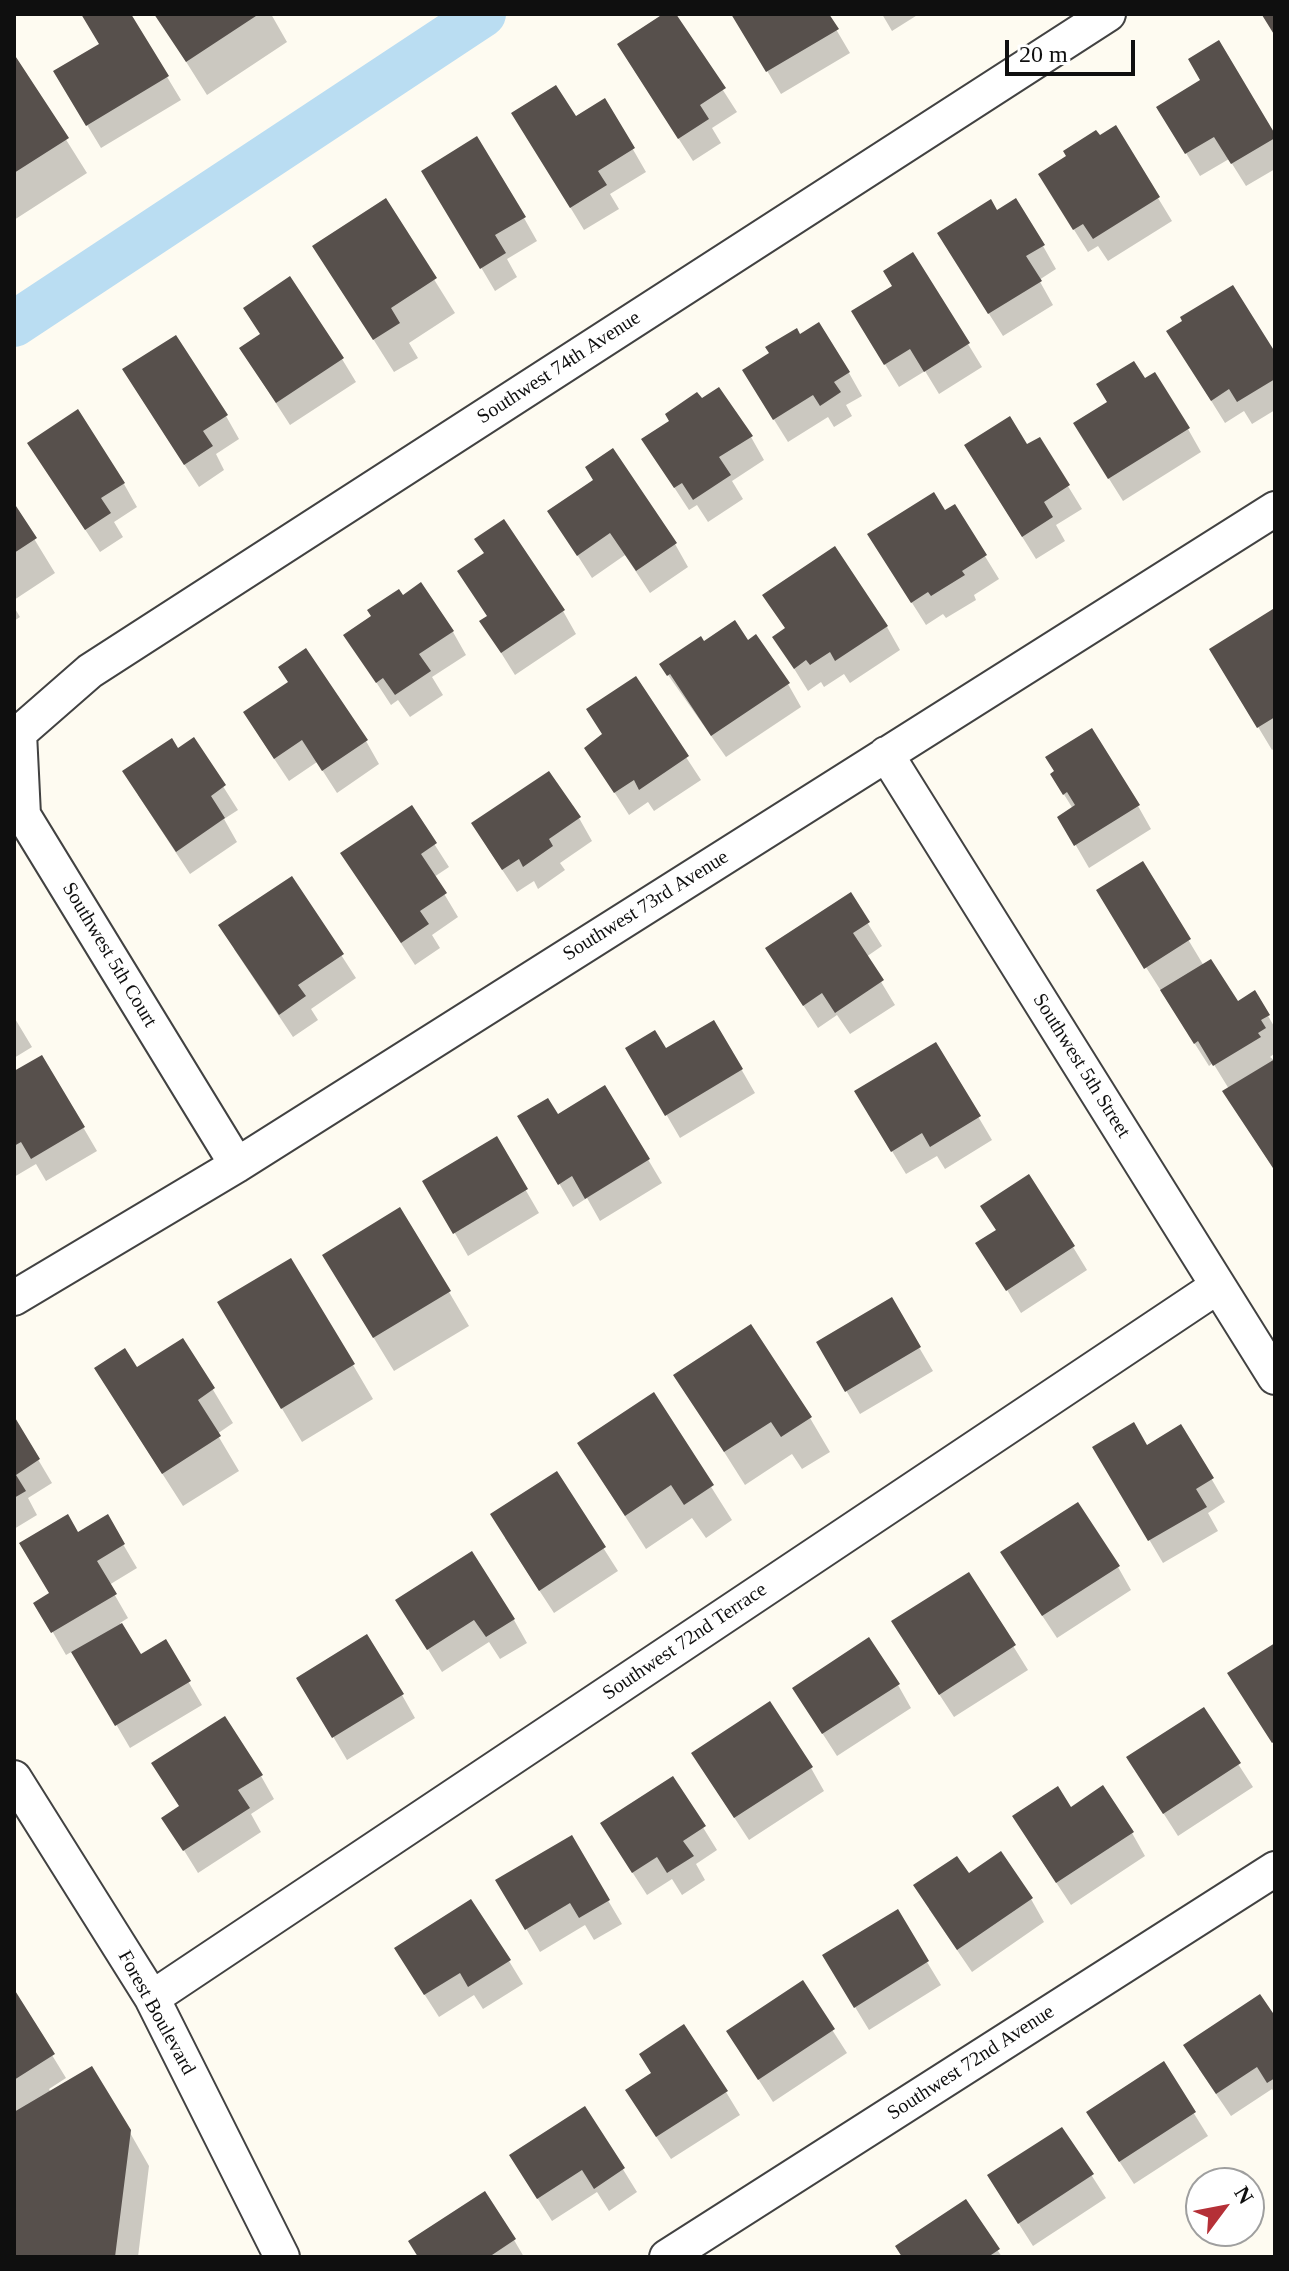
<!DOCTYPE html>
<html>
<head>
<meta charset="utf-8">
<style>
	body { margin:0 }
	#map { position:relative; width:1289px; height:2271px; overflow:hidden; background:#fefbf1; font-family:"Times New Roman",serif }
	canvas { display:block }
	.frame { position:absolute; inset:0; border:16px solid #0f0f0f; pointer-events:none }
	.north { position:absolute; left:1185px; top:2167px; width:80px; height:80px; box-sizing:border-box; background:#fff; border:2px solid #9f9f9f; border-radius:50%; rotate:58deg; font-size:22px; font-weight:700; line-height:32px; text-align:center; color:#0f0f0f }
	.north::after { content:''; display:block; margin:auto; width:28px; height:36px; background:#b53037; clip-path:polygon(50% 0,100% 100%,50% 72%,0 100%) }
	.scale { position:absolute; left:1005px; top:40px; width:130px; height:36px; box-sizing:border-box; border:4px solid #0f0f0f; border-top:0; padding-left:10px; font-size:24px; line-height:28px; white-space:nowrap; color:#0f0f0f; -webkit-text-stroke:6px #fff; paint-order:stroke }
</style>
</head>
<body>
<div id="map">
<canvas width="1289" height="2271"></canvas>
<div class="frame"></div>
<div class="north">N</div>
<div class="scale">20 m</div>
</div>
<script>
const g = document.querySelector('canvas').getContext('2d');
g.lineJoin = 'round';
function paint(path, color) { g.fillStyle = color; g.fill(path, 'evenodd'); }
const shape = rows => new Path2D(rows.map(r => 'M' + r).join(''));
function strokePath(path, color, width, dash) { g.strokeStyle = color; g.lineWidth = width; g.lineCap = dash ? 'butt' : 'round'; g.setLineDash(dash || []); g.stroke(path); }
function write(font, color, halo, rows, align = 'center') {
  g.font = font + ' "Times New Roman",serif'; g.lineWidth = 8; g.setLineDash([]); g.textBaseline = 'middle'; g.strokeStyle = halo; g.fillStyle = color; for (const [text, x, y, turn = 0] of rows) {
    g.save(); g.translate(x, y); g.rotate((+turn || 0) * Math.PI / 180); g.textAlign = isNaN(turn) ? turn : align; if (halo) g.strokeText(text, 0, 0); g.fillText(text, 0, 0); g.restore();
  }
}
paint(shape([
	[83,14,129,14,181,100,101,148,55,72,101,45],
	[156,14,271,14,287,42,207,95],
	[667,14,674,14,737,112,712,128,721,143,693,161,633,68],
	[733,14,827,14,850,53,781,94],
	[882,14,919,14,892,31],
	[1218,43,1275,138,1275,169,1246,186,1229,159,1200,176,1158,107,1203,80],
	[14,57,87,173,14,220],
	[605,101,646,172,610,194,619,209,584,230,527,136,575,119],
	[424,171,524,218,537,241,507,259,517,277,495,291],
	[1054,198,1158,198,1172,221,1108,261,1098,246,1088,252],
	[385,201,455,313,409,343,418,358,394,372,315,247],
	[1043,246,1056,269,1039,280,1053,305,1003,336,953,257],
	[867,335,968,344,982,367,939,394,925,371,899,387],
	[800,337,849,373,862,396,846,405,852,416,834,427,828,417,788,442,758,394],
	[241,349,342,359,356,382,290,425],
	[1182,354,1275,356,1275,410,1252,424,1244,411,1225,423],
	[1145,381,1188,429,1201,452,1123,501,1089,447],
	[138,393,226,416,239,439,216,454,224,470,199,487],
	[751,437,764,460,732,481,743,499,708,522,697,505,689,510,643,440],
	[1039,439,1082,509,1056,525,1065,541,1036,559,980,469],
	[43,466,124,484,137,507,114,522,123,537,100,552],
	[14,506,55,573,14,600],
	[954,506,999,579,974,595,976,600,946,618,943,614,926,625,883,557],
	[549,511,675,544,688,567,650,593,625,555,592,578],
	[403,598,453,632,466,655,432,677,443,695,410,717,398,700,391,705,346,636],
	[14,607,20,617,14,621],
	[563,611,576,634,515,675,481,621],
	[1273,612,1275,748,1272,750,1211,649],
	[887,627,900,650,850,683,844,674,824,687,821,682,808,691,775,638],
	[748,642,788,684,801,707,726,757,661,665,703,644],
	[635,679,701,780,654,811,648,802,629,815,586,748,604,736],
	[259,736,366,741,379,764,337,793,317,762,289,781],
	[193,739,238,810,224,819,237,842,190,874,138,795,178,751],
	[1052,775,1138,806,1151,829,1089,868,1060,818,1073,809],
	[411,808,449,867,434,877,458,917,432,935,440,948,415,965,343,854],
	[579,818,592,841,560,863,565,870,538,889,534,881,517,892,487,847],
	[1142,863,1204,966,1237,1004,1255,993,1275,1028,1275,1053,1270,1057,1275,1061,1275,1171,1224,1092,1229,1089,1213,1063,1209,1066,1112,914],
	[292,879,356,978,311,1009,318,1020,293,1037,234,949],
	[850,895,882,946,866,957,895,1005,850,1034,837,1015,818,1028,781,971],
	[14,1017,32,1047,14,1058],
	[714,1022,755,1093,680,1138,628,1049,665,1051],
	[935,1044,992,1140,945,1169,937,1156,906,1174,870,1115],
	[42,1057,97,1151,46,1181,36,1164,14,1177,14,1073],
	[605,1087,662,1183,600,1221,587,1198,573,1207,520,1117,557,1116],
	[496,1139,539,1213,468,1256,425,1181],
	[1073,1247,1087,1270,1021,1313,992,1265],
	[344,1289,449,1292,469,1326,394,1371],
	[891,1300,933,1371,860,1414,818,1343],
	[239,1337,353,1365,373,1399,302,1442],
	[183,1340,233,1423,217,1434,239,1471,183,1506,117,1403,137,1370],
	[676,1376,810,1418,830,1452,802,1469,792,1454,745,1485],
	[653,1395,732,1520,706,1538,692,1518,646,1549,579,1444],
	[14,1419,52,1483,28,1498,37,1515,14,1529],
	[1181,1427,1225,1502,1208,1513,1218,1531,1163,1563,1095,1448,1147,1447],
	[556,1474,618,1571,554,1613,505,1538],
	[107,1517,137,1568,109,1585,128,1618,120,1623,140,1657,165,1642,202,1705,130,1748,73,1651,66,1655,36,1603,52,1594,77,1534],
	[1118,1567,1131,1590,1057,1638,1016,1576],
	[969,1575,1028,1670,954,1717,907,1645],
	[398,1601,514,1620,527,1643,500,1659,489,1642,442,1672],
	[898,1685,911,1708,837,1756,808,1711],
	[402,1695,415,1718,347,1760,312,1701],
	[1203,1710,1253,1787,1178,1836,1142,1780],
	[811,1768,824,1791,749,1840,707,1776],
	[261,1776,274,1799,251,1814,261,1832,198,1873,164,1818],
	[673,1779,717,1850,696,1864,705,1880,682,1895,672,1879,647,1895,616,1847],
	[1070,1810,1132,1833,1145,1856,1071,1905,1028,1840],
	[571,1838,622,1924,594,1940,585,1925,540,1952,498,1881],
	[968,1876,1031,1899,1044,1922,972,1972,929,1909],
	[509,1961,523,1984,483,2009,474,1995,439,2017,410,1972],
	[927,1962,941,1985,869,2030,838,1979],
	[802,1983,847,2053,773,2102,742,2054],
	[14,1993,66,2078,49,2089,51,2093,129,2131,149,2166,138,2257,14,2257],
	[1275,2020,1275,2094,1272,2089,1231,2116,1199,2069],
	[1163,2064,1208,2136,1134,2184,1102,2135],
	[726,2092,740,2115,671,2159,641,2114],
	[585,2108,637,2192,609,2211,597,2192,552,2221,525,2179],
	[1062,2129,1106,2198,1033,2246,1003,2199],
	[965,2201,1002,2257,903,2257],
	[514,2240,524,2257,419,2257]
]), '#0003');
strokePath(shape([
	[14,324,483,14]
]), '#baddf2', 46);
paint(shape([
	[81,14,131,14,169,76,86,126,53,71,99,44],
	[154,14,259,14,186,62],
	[663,14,676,14,726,88,700,105,709,119,678,139,617,44],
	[731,14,829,14,839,29,766,72],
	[1275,14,1275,36,1262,15],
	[1219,40,1275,134,1275,138,1231,164,1214,137,1185,154,1156,107,1200,80,1188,59],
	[14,54,69,138,14,173],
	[556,85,576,116,605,98,635,148,598,171,607,185,570,208,511,113],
	[1116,125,1160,197,1093,239,1083,224,1073,230,1038,174,1066,156,1063,151,1096,130,1100,135],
	[477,136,526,217,495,235,506,253,480,269,421,171],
	[386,198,437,278,391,308,400,323,373,340,312,246],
	[1016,198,1045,245,1026,256,1042,281,988,314,937,233,991,199,997,210],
	[913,252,970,343,924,372,910,349,884,365,851,311,892,286,883,271],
	[290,276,344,358,276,403,239,348,260,334,243,308],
	[1233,285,1275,352,1275,379,1237,402,1229,389,1211,401,1166,331,1182,321,1180,317],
	[819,322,850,372,834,382,841,392,820,406,813,395,773,420,742,370,769,353,765,347,797,328,800,334],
	[176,335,228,415,203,431,213,446,184,465,122,369],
	[1134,361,1145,378,1155,372,1190,428,1108,479,1073,423,1107,402,1096,384],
	[719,387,753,436,719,457,731,475,693,500,682,483,674,488,641,439,669,421,665,414,697,392,702,398],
	[78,409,125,483,101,498,111,513,85,530,27,443],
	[1010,416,1027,444,1040,437,1070,485,1044,502,1053,517,1022,537,964,445],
	[613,448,677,543,636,571,610,533,577,556,547,511,593,480,585,467],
	[934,492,945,510,955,504,987,555,962,571,965,575,931,596,928,592,911,603,867,534],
	[14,503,37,538,14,553],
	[504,519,565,610,501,653,479,621,487,616,457,571,484,553,474,539],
	[835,546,888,626,835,661,830,652,810,665,806,660,794,669,772,637,785,628,762,595],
	[421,582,454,631,419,654,431,671,395,695,383,678,376,683,343,635,371,616,367,610,399,589,403,595],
	[1273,609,1275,717,1257,728,1209,649],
	[735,620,748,640,756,634,790,683,711,736,670,674,667,676,659,664,701,636,704,641],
	[306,648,368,740,322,771,302,740,274,759,243,712,288,682,278,667],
	[636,676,689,756,639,790,634,780,614,793,584,748,602,734,586,709],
	[1092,728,1140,805,1074,846,1057,817,1075,805,1067,792,1063,795,1050,774,1054,771,1045,757],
	[194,737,226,785,211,796,225,818,176,852,122,771,172,738,178,748],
	[549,771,581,817,549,839,553,846,523,867,519,859,502,870,471,823],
	[412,805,437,843,421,854,447,893,420,911,429,924,401,943,340,853],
	[1143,861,1191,939,1144,969,1096,890],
	[292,876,344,954,298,985,306,996,279,1015,218,925],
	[851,892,870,922,853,933,884,980,835,1013,822,993,803,1006,765,948],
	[1211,959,1238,1001,1255,990,1270,1015,1261,1020,1266,1028,1258,1033,1261,1037,1213,1066,1198,1041,1194,1044,1160,990],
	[714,1020,743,1069,665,1116,625,1048,655,1030,666,1048],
	[936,1042,981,1116,930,1147,922,1133,891,1152,854,1091],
	[42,1055,85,1127,31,1159,21,1142,14,1146,14,1071],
	[1275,1059,1275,1166,1273,1168,1222,1091],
	[605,1085,650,1159,585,1199,572,1176,558,1185,517,1116,548,1098,558,1114],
	[497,1136,528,1189,453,1234,422,1181],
	[1029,1174,1075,1246,1006,1291,975,1243,996,1230,980,1206],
	[400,1207,451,1291,373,1338,322,1255],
	[291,1258,355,1364,281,1409,217,1302],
	[892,1297,921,1347,845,1392,816,1342],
	[751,1324,812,1417,781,1437,771,1422,724,1452,673,1375],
	[183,1338,215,1388,198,1400,221,1436,162,1474,94,1368,125,1348,137,1367],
	[654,1392,714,1485,684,1505,671,1485,625,1516,577,1443],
	[14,1416,40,1459,16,1475,26,1491,14,1498],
	[1134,1422,1147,1445,1181,1424,1214,1478,1196,1489,1207,1507,1148,1541,1092,1447],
	[557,1471,606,1547,539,1591,490,1514],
	[1078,1502,1120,1566,1042,1616,1000,1552],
	[68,1514,78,1532,108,1514,125,1544,97,1561,117,1594,51,1633,33,1603,49,1593,19,1543],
	[472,1551,515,1619,486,1637,474,1620,427,1650,395,1600],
	[969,1572,1016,1645,939,1695,891,1621],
	[122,1623,141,1654,166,1639,191,1681,115,1726,71,1652],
	[367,1634,404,1694,332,1738,296,1678],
	[869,1637,900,1684,822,1734,792,1688],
	[1275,1643,1275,1741,1272,1743,1227,1673],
	[770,1701,813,1767,734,1818,691,1753],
	[1204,1707,1241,1763,1163,1814,1126,1757],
	[225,1716,263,1775,238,1790,250,1808,183,1851,161,1818,179,1806,151,1763],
	[673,1776,706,1826,683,1841,694,1856,667,1873,657,1857,632,1873,600,1823],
	[1103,1785,1134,1832,1056,1883,1012,1816,1058,1786,1071,1807],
	[572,1835,610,1900,579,1918,570,1903,525,1930,495,1880],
	[1001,1851,1033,1898,957,1950,913,1885,957,1856,969,1873],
	[471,1899,511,1960,468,1987,460,1973,424,1995,394,1948],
	[898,1909,929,1961,854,2008,822,1955],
	[803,1980,835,2029,758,2080,726,2031],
	[14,1989,55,2054,14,2080],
	[1260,1994,1275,2016,1275,2078,1267,2083,1257,2067,1216,2094,1183,2045],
	[684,2024,728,2091,656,2137,625,2090,651,2073,639,2054],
	[1164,2061,1196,2112,1119,2162,1086,2112],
	[92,2066,131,2130,115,2257,14,2257,14,2112],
	[585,2106,625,2168,594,2189,582,2170,537,2199,509,2155],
	[1062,2127,1094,2174,1018,2224,987,2175],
	[485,2191,516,2239,489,2257,418,2257,408,2241],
	[966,2199,1000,2249,988,2257,902,2257,895,2246]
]), '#57504c');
const minor = shape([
	[886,754,1275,1377],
	[237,1165,23,815,19,733,90,671,1108,14],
	[14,1298,237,1165,1275,509],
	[14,1778,152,1998,282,2257],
	[152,1998,1218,1286],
	[667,2257,1275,1869]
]);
strokePath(minor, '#424242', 38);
strokePath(minor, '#fff', 34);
write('20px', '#0f0f0f', '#fff', [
	["Southwest 74th Avenue",559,368,-33],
	["Southwest 73rd Avenue",646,906,-32],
	["Southwest 5th Court",109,955,59],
	["Southwest 5th Street",1081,1066,58],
	["Southwest 72nd Terrace",685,1642,-34],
	["Forest Boulevard",156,2013,61],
	["Southwest 72nd Avenue",971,2063,-33]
]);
</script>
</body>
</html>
